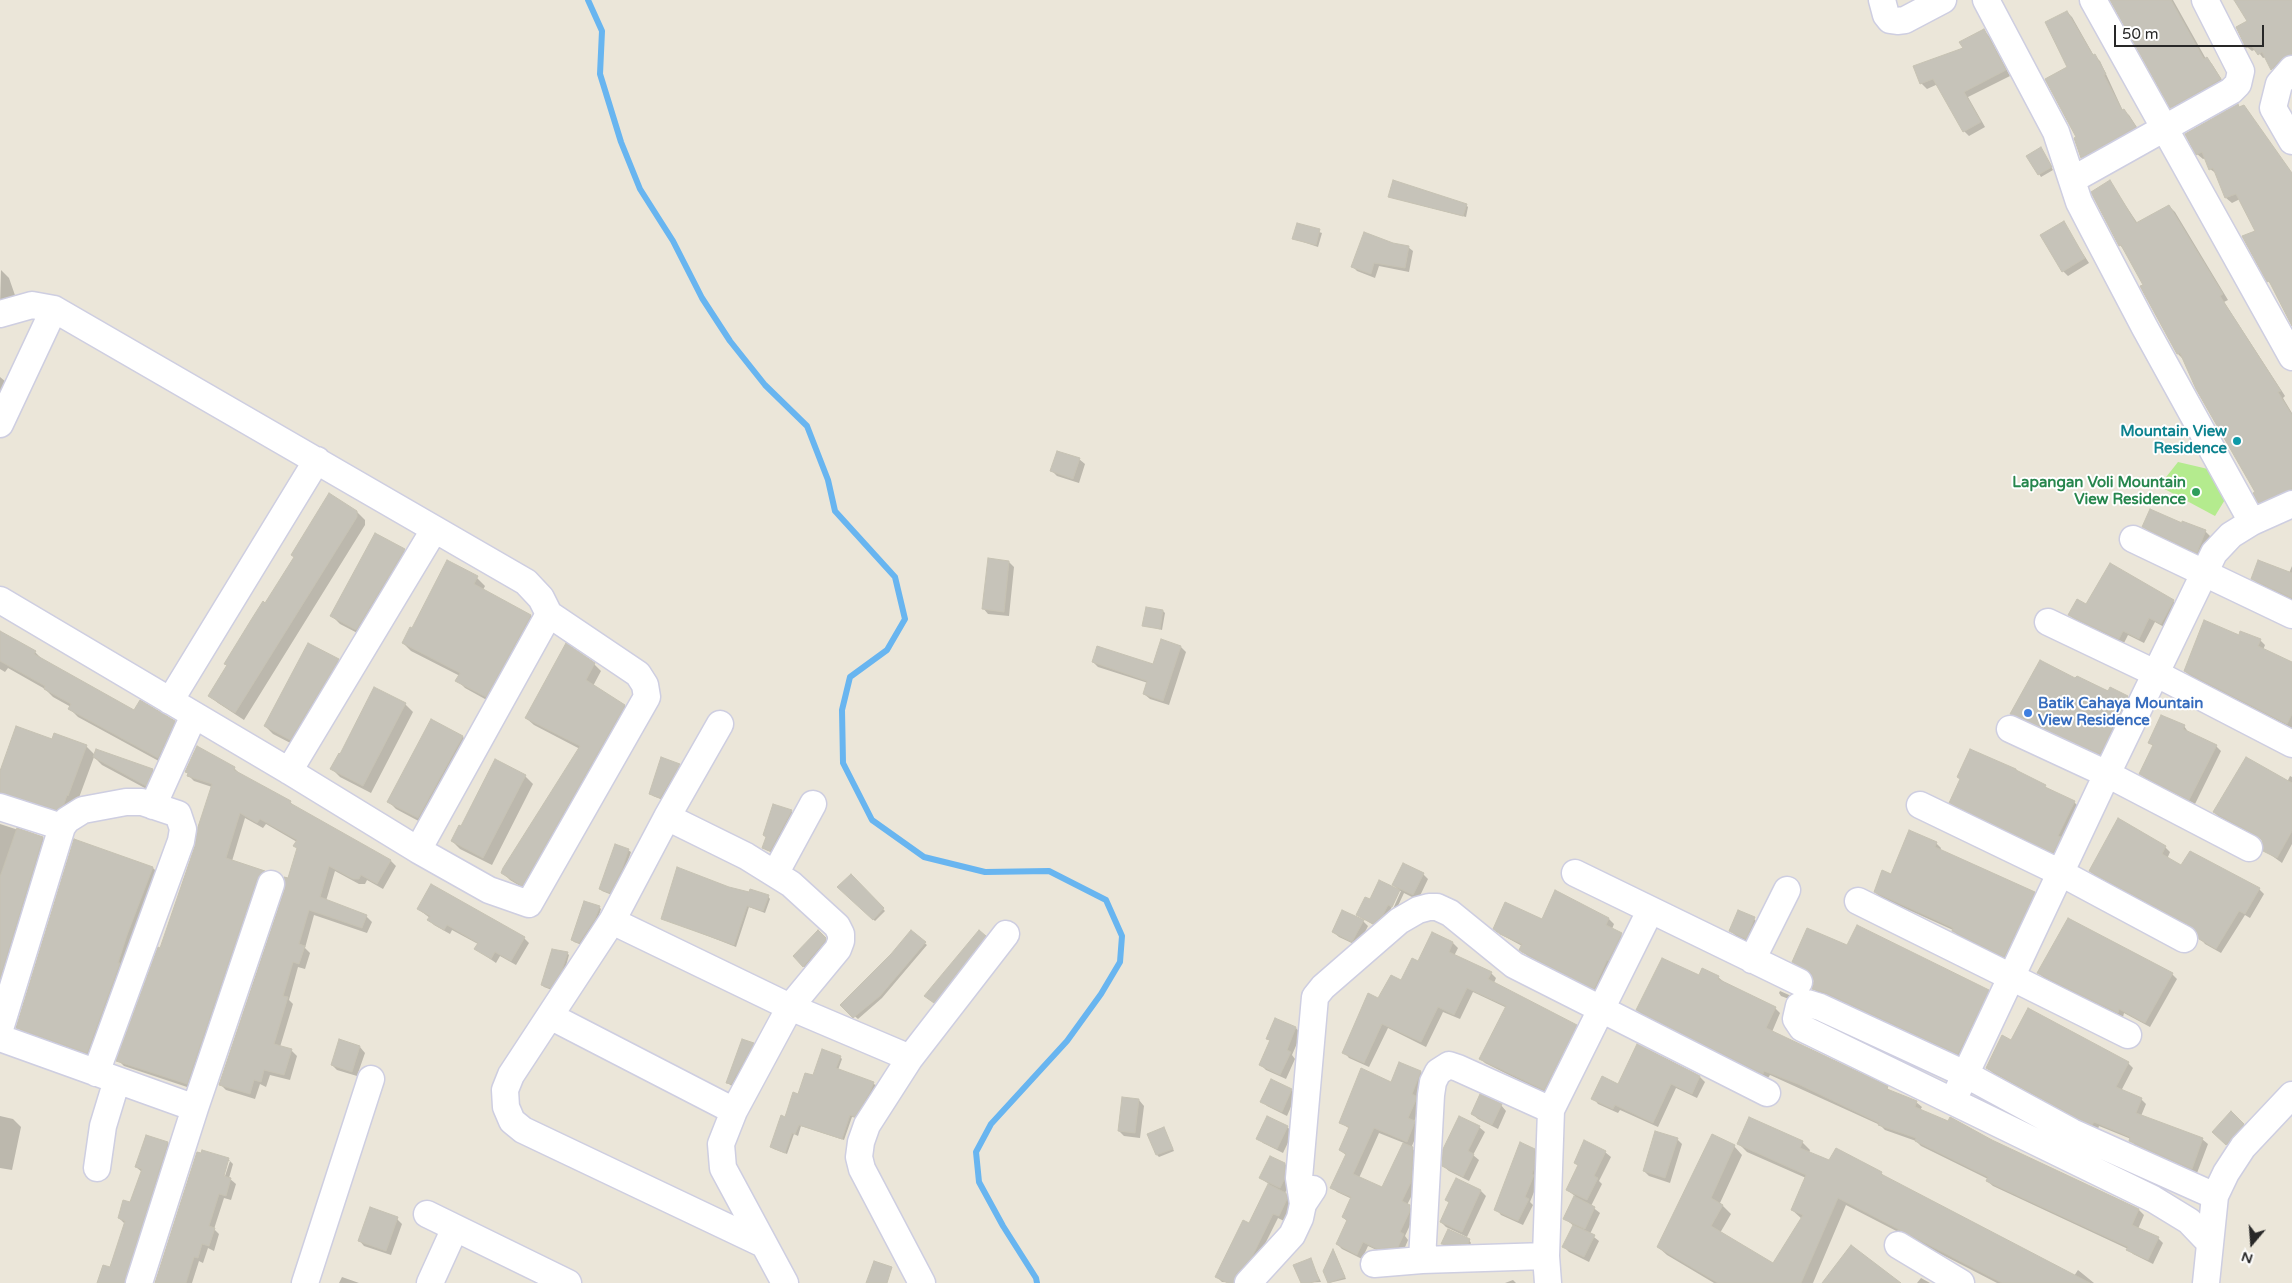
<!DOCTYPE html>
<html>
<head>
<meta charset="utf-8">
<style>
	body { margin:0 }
	#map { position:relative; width:2292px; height:1283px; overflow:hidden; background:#ebe6d9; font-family:"Varela Round",sans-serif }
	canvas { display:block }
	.north { position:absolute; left:2227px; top:1218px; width:50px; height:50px; -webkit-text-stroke:4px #fff; paint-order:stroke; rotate:198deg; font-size:14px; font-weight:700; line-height:20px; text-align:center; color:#282828 }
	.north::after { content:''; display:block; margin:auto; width:18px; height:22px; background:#282828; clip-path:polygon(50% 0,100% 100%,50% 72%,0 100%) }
	.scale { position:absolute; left:2114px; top:25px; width:150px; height:22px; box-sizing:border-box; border:2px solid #282828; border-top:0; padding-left:6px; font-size:15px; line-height:18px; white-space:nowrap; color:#282828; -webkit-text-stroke:4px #fff; paint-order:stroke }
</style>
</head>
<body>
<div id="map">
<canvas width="2292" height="1283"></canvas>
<div class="north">N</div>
<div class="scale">50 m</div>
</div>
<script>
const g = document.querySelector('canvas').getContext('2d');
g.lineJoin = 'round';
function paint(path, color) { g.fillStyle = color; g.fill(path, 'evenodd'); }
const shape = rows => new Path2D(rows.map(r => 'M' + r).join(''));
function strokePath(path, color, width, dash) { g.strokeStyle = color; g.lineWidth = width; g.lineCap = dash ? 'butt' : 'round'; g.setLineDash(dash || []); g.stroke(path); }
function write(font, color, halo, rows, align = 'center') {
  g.font = font + ' "Varela Round",sans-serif'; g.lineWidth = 4; g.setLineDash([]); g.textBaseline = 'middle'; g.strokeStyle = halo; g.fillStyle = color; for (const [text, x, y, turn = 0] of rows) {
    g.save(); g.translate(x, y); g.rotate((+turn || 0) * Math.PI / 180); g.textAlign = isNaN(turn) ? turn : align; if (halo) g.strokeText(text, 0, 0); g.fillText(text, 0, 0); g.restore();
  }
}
paint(shape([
	[2178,462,2208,469,2226,498,2215,516,2159,486]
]), '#b4eb8e');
paint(shape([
	[2112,0,2173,0,2206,59,2212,64,2225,85,2176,112,2171,107],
	[2235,0,2292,0,2292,59,2276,74,2266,57,2263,58,2256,49,2252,51,2247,47,2248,21],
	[2067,12,2072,17,2094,56,2100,61,2123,111,2129,115,2140,132,2087,162,2082,157,2078,137,2069,67],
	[1984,31,1989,36,2010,76,1968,97,1985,127,1969,136,1964,131,1938,84,1927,89,1921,83],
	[2187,134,2292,173,2292,323,2273,286,2268,281,2257,232,2240,199,2232,203,2226,198,2217,174,2210,169,2206,158,2203,159,2197,154],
	[2041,149,2053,170,2041,177,2028,156],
	[2110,182,2138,224,2169,206,2175,212,2228,300,2224,302,2285,396,2283,398,2292,413,2292,497,2265,508,2259,502,2256,492,2183,359,2178,354,2144,285,2126,252,2120,245],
	[1389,197,1466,205,1468,207,1466,217],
	[2063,223,2089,263,2068,276,2063,271],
	[1298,225,1322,233,1318,247,1294,239],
	[1392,244,1408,247,1413,251,1409,272,1379,266,1375,278,1357,271,1353,267],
	[1,270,9,278,17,301,0,307],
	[0,377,12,387,0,413],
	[1079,459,1085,464,1079,483,1057,476,1052,471],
	[357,512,365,520,365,525,244,720,218,703,210,696,265,604],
	[2182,525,2205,531,2210,536,2202,557,2149,532,2144,527],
	[404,550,412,558,365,637,340,624,332,616],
	[1009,562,1014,567,1009,616,988,614,983,608],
	[2292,566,2292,600,2258,584,2253,579,2289,573],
	[477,578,485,586,483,590,531,616,539,624,494,704,465,688,457,680,460,676,411,651,403,643,413,629],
	[2173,601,2178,607,2166,628,2155,622,2144,643,2128,635,2124,643,2075,620,2069,615,2087,606],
	[1163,611,1165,613,1162,630,1144,625],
	[0,632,35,652,44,661,134,712,174,722,182,730,166,765,78,717,70,709,71,707,53,697,45,689,8,668,5,672,0,669],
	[2239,636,2260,640,2265,645,2263,650,2292,663,2292,728,2190,676,2185,671],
	[1181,647,1186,652,1169,705,1150,699,1144,694,1148,683,1098,667,1093,662,1154,665],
	[338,660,346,668,298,747,273,734,265,726],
	[594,664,601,671,593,686,625,706,632,713,530,892,510,880,502,872,580,749,534,725,526,718],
	[2076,680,2127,697,2132,703,2105,758,2017,719,2012,714],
	[405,704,413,712,371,793,340,777,332,769],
	[432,721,463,737,471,745,426,825,396,809,388,801],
	[2184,726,2189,733,2216,746,2221,751,2195,804,2146,779,2141,774,2153,746,2150,742],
	[53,741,86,746,95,755,153,770,160,778,154,793,102,765,94,757,77,803,65,817,0,802,0,775],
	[680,765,682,767,663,800,653,796,651,794],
	[234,768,240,774,290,802,295,807,391,861,396,866,383,889,367,880,365,884,359,884,335,871,326,901,366,916,372,922,367,933,314,915,305,948,310,953,305,969,298,967,289,1000,293,1004,280,1047,291,1050,297,1056,290,1080,270,1075,266,1087,260,1084,255,1099,226,1090,220,1084,298,849,297,842,266,824,263,828,245,818,232,861,264,872,270,877,193,1089,124,1066,118,1060,161,949,196,846,212,787,194,781,188,775],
	[2016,770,2050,790,2074,802,2079,807,2059,857,1956,807,1951,802],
	[525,776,533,784,492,865,460,849,452,841,461,828],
	[2290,776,2292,777,2292,844,2282,863,2264,850,2263,840,2219,817,2214,812,2287,782],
	[791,811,793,813,773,853,766,850,764,848],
	[0,824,43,838,51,846,0,1011],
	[75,840,153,868,161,876,95,1060,26,1035,18,1027],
	[1936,843,1941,848,1940,851,2034,893,2039,898,2009,961,1958,936,1953,930,1880,897,1875,892,1892,875],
	[2165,847,2170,852,2167,859,2182,866,2259,889,2264,894,2250,918,2245,915,2221,953,2205,944,2200,938,2198,931,2095,876,2090,871],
	[628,850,631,852,624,872,612,895,602,891,600,889],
	[1423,874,1428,879,1418,900,1404,893,1396,910,1393,909,1401,891,1399,891,1389,913,1377,927,1358,915,1371,901,1399,890,1393,885],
	[851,876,885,911,875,921,839,887],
	[729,888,768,896,770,899,765,913,749,907,736,947,662,918],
	[1555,892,1609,919,1614,924,1612,929,1627,939,1600,993,1529,957,1521,950,1522,946,1500,934,1543,920],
	[599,907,601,909,597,921,582,945,574,942,572,940],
	[418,909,524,938,529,943,516,965,500,956,496,963,476,949,478,944,452,930,450,934,434,925,429,920,430,918],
	[1754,919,1759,924,1751,944,1736,936,1731,931],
	[1363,921,1368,926,1358,946,1339,937,1333,932],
	[979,931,987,939,937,1004,927,998],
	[818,932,827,941,806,969,794,956],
	[911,932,927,945,882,998,858,1019,842,1005,892,955],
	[1433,933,1453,943,1458,948,1454,956,1491,973,1496,978,1494,983,1576,1026,1581,1031,1549,1095,1485,1063,1480,1058,1507,1008,1473,992,1460,1019,1443,1012,1426,1047,1388,1028,1369,1067,1349,1058,1344,1052,1379,1000,1401,982,1419,963],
	[1848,947,1988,991,1993,996,1964,1059,1833,998,1819,994,1814,989,1815,981,1812,975,1794,962],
	[567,953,569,955,564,973,552,990,544,987,542,985],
	[2039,973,2172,974,2177,979,2150,1027,2124,1013,2123,1017,2044,978],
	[1699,977,1718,977,1724,982,1775,1008,1780,1013,1772,1032,1887,1088,1892,1092,1916,1102,1922,1107,1920,1110,1992,1141,2139,1210,2144,1215,2138,1229,2158,1238,2163,1243,2153,1264,2133,1254,2128,1249,1993,1186,1987,1181,1988,1179,1921,1146,1916,1141,1885,1130,1880,1125,1770,1075,1768,1078,1642,1015,1637,1010],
	[1780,991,1789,995,1791,997,1789,999,1781,996,1779,993],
	[1275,1020,1296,1028,1301,1034,1292,1055,1295,1059,1286,1079,1266,1070,1260,1064,1271,1042,1268,1038],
	[2012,1042,2128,1063,2133,1068,2121,1091,2141,1099,2146,1104,2141,1116,2202,1139,2208,1144,2197,1173,2135,1146,2131,1139,2099,1126,2098,1129,2085,1123,1993,1073,1988,1068],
	[753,1044,755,1046,734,1086,730,1085,728,1082],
	[1638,1046,1700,1077,1705,1082,1697,1098,1676,1088,1658,1127,1620,1110,1618,1113,1598,1104,1593,1098,1619,1086],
	[360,1047,365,1053,357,1076,337,1070,332,1065],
	[840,1057,842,1059,838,1070,876,1085,872,1094,857,1118,852,1117,844,1140,801,1126,798,1136,794,1134,787,1154,774,1149,771,1147,799,1095,814,1077],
	[1400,1064,1421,1072,1426,1077,1417,1099,1420,1105,1414,1122,1419,1130,1411,1148,1418,1153,1416,1187,1407,1205,1414,1211,1414,1216,1405,1236,1408,1240,1403,1252,1383,1253,1368,1246,1362,1259,1342,1249,1337,1244,1348,1222,1343,1217,1352,1199,1337,1192,1332,1187,1347,1156,1340,1150,1350,1129,1341,1123,1392,1084],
	[1379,1133,1404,1143,1383,1189,1359,1178],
	[1291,1090,1296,1095,1287,1116,1267,1106,1262,1101],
	[1139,1100,1144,1106,1140,1138,1124,1136,1119,1131],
	[1501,1105,1506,1111,1498,1129,1478,1119,1472,1114],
	[2231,1113,2249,1130,2232,1149,2214,1132],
	[0,1116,13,1119,21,1127,12,1170,0,1168],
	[1459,1117,1479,1127,1485,1132,1473,1155,1479,1160,1469,1181,1449,1171,1443,1166],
	[1267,1118,1287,1127,1293,1132,1283,1153,1263,1143,1258,1138],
	[1164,1128,1174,1151,1159,1157,1157,1155],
	[146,1136,168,1143,173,1149,130,1283,99,1283,110,1269,125,1224,119,1218,131,1204,142,1172,136,1167],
	[1677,1139,1682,1144,1670,1183,1649,1176,1644,1171],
	[1802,1142,1810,1150,1809,1153,1830,1162,1836,1150,1881,1173,1887,1179,2074,1276,2078,1270,2094,1283,1997,1283,1846,1205,1813,1283,1714,1283,1667,1255,1658,1247,1734,1146,1742,1155,1720,1203,1731,1214,1720,1233,1773,1265,1802,1219,1792,1210,1806,1178,1747,1152,1739,1144],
	[1534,1150,1539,1155,1538,1182,1530,1202,1533,1205,1523,1225,1501,1215,1496,1209],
	[203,1151,228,1159,233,1164,229,1178,236,1184,231,1200,224,1198,214,1229,219,1234,214,1251,208,1248,203,1263,199,1261,192,1283,156,1283,197,1154,202,1155],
	[227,1161,230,1161,223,1182,221,1181],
	[1605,1152,1611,1157,1599,1181,1602,1184,1591,1206,1600,1213,1590,1234,1599,1241,1589,1262,1569,1252,1564,1247,1574,1226,1565,1219,1575,1196,1567,1190,1579,1166,1575,1163],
	[1285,1164,1290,1169,1289,1185,1285,1193,1291,1199,1292,1205,1284,1221,1278,1218,1256,1262,1239,1283,1222,1282,1217,1277,1250,1225,1269,1184,1260,1178],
	[1481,1191,1486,1196,1467,1237,1446,1227,1441,1222,1450,1203,1447,1200],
	[397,1219,402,1224,391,1255,364,1246,359,1240],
	[1448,1231,1469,1240,1471,1243,1470,1245,1444,1246,1442,1244],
	[1334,1251,1346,1279,1329,1283,1324,1271],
	[1310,1259,1321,1282,1302,1283],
	[342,1277,359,1283,339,1283],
	[1921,1278,1930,1283,1917,1283],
	[1513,1280,1516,1283,1505,1283]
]), '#0003');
strokePath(shape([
	[588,0,602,31,600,74,621,142,640,189,673,241,702,298,730,341,765,385,807,426,828,480,835,511,895,577,905,619,887,650,850,677,842,710,843,763,872,820,924,857,985,872,1049,871,1106,900,1122,936,1120,962,1101,994,1067,1041,991,1124,976,1152,979,1182,1003,1226,1036,1278,1037,1283]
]), '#68b5f0', 6);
const building = shape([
	[2110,0,2171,0,2204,59,2207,57,2221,79,2170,108,2110,0],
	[2234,0,2292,0,2292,54,2281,59,2271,70,2262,52,2258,55,2251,45,2246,48,2236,27,2247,21,2234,0],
	[2067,11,2093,55,2095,54,2106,74,2104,75,2122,110,2124,109,2136,127,2081,158,2074,138,2076,137,2045,79,2067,67,2045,22,2067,11],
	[1984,29,2006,70,1964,92,1981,122,1963,132,1933,79,1920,84,1913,66,1963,48,1959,42,1984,29],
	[2238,104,2239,107,2244,105,2292,173,2292,326,2269,281,2267,282,2242,236,2255,231,2236,194,2225,198,2213,168,2209,170,2202,152,2196,155,2185,134,2238,104],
	[2041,147,2052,167,2038,175,2026,156,2041,147],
	[1393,180,1467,204,1463,216,1388,197,1393,180],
	[2110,180,2136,223,2169,205,2223,294,2220,296,2281,391,2278,392,2292,415,2292,489,2258,503,2253,493,2255,492,2196,389,2180,353,2177,354,2140,286,2143,285,2121,245,2119,246,2093,196,2091,192,2110,180],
	[2064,221,2085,258,2062,272,2040,235,2064,221],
	[1297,223,1320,229,1316,245,1292,239,1297,223],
	[1364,232,1393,243,1409,246,1405,268,1374,263,1371,274,1351,267,1364,232],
	[1057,451,1080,458,1073,479,1050,471,1057,451],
	[329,493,357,511,357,517,235,713,208,696,227,665,224,664,251,620,263,601,265,603,294,557,291,555,329,493],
	[2150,509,2182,523,2182,521,2206,530,2197,553,2142,527,2150,509],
	[375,533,405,549,356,630,330,616,375,533],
	[988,558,1009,561,1004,612,982,609,988,558],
	[447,560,478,576,474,584,531,615,486,697,455,681,460,673,402,643,410,627,412,628,447,560],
	[2258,560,2292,573,2292,598,2251,579,2258,560],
	[2110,563,2174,600,2161,624,2149,618,2139,639,2123,631,2119,639,2068,615,2077,599,2086,604,2110,563],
	[1146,607,1163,610,1160,629,1142,626,1146,607],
	[2204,620,2239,635,2240,631,2261,639,2258,646,2292,662,2292,714,2287,724,2184,671,2204,620],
	[0,631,36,651,34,654,134,710,140,700,175,721,158,758,68,709,71,704,44,689,45,686,0,661,0,631],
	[1161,639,1181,646,1163,701,1143,694,1147,681,1092,662,1097,646,1153,664,1161,639],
	[308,643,339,659,290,740,264,726,308,643],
	[566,643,595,663,586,680,625,705,522,886,501,873,503,868,580,746,525,718,566,643],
	[2040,660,2075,678,2077,676,2108,691,2110,687,2128,696,2100,754,2010,714,2040,660],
	[374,687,406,703,363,786,330,769,339,753,340,754,374,687],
	[2161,715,2185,725,2183,729,2217,745,2189,800,2139,774,2153,745,2148,743,2161,715],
	[431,719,463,736,418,818,387,802,431,719],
	[16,726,52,739,54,733,87,745,68,796,67,795,64,804,57,810,0,792,0,771,16,726],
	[197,746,235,767,234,770,291,801,290,803,391,860,377,884,361,875,359,879,353,879,329,866,320,897,367,915,362,928,309,910,299,944,305,946,299,964,293,962,283,996,288,997,274,1044,292,1049,284,1075,264,1070,261,1082,254,1080,250,1094,219,1085,285,889,284,877,288,878,297,848,293,846,297,840,260,819,257,823,240,813,226,858,265,871,257,879,187,1084,116,1061,158,947,160,948,195,846,198,827,212,784,187,776,188,773,185,772,197,746],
	[96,749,153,769,146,786,93,757,96,749],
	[1970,749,2016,769,2016,770,2046,785,2045,787,2075,801,2058,836,2061,837,2053,853,1949,803,1960,779,1957,777,1970,749],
	[661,757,680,764,660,798,649,794,661,757],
	[2246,757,2292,783,2292,831,2277,858,2263,851,2262,840,2256,835,2213,812,2246,757],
	[495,759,526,775,483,858,451,841,459,825,461,826,495,759],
	[773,804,792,810,770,851,762,848,766,837,763,835,773,804],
	[2118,818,2166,846,2162,854,2181,865,2190,851,2260,888,2245,914,2239,911,2216,949,2199,939,2197,932,2191,926,2089,871,2118,818],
	[17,828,43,837,0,978,0,877,17,828],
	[1909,830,1937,842,1935,847,2035,892,2004,957,1952,931,1953,928,1874,892,1882,870,1891,874,1909,830],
	[74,839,153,867,127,935,118,963,120,963,87,1053,16,1028,74,839],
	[615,844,629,849,622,869,610,893,599,889,615,844],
	[1403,863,1424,873,1413,895,1392,885,1403,863],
	[677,867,729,887,749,892,750,889,769,895,763,911,747,906,734,945,661,919,677,867],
	[851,874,884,908,873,920,837,887,851,874],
	[1379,880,1400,890,1392,907,1388,905,1383,915,1373,924,1356,915,1365,897,1370,899,1379,880],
	[431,884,525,937,511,961,495,952,491,959,474,949,478,943,447,925,444,930,427,920,430,916,417,909,431,884],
	[1555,890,1609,918,1606,925,1622,933,1608,961,1607,960,1594,989,1522,952,1519,950,1522,944,1500,934,1493,929,1505,902,1542,919,1555,890],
	[584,901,600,906,595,919,579,943,571,940,584,901],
	[1342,910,1364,920,1352,942,1332,932,1342,910],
	[1738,910,1755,917,1746,939,1729,931,1738,910],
	[2068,918,2173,973,2145,1023,2119,1009,2118,1013,2037,973,2068,918],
	[1857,925,1989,990,1958,1054,1826,993,1812,989,1814,981,1811,973,1792,962,1807,928,1847,945,1857,925],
	[818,930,826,938,825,941,803,967,793,956,818,930],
	[911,930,926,942,880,996,853,1018,840,1005,891,954,911,930],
	[979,930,986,936,934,1003,924,996,979,930],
	[1432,932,1453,942,1449,952,1492,972,1488,979,1577,1025,1544,1090,1479,1059,1506,1006,1467,988,1454,1015,1438,1007,1421,1042,1382,1024,1364,1063,1342,1053,1368,993,1378,998,1391,975,1401,980,1412,958,1418,961,1432,932],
	[552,949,568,952,562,970,550,988,541,985,552,949],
	[1662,958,1699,975,1702,968,1719,976,1718,979,1776,1007,1766,1028,1888,1086,1887,1089,1917,1101,1915,1107,1948,1121,1950,1117,1992,1140,2139,1209,2132,1225,2159,1237,2148,1260,2126,1250,2128,1247,1986,1181,1988,1177,1915,1141,1916,1138,1878,1125,1879,1123,1798,1084,1764,1071,1763,1074,1636,1010,1662,958],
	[2028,1008,2129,1062,2116,1087,2142,1098,2136,1113,2203,1138,2192,1169,2129,1141,2130,1137,2094,1122,2092,1125,2079,1119,1986,1068,2002,1035,2011,1040,2028,1008],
	[1275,1018,1296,1027,1287,1050,1291,1052,1280,1075,1259,1065,1270,1040,1266,1039,1275,1018],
	[339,1039,360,1046,352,1072,331,1065,339,1039],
	[742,1039,754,1043,731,1084,726,1083,742,1039],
	[1637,1044,1700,1076,1692,1094,1671,1084,1653,1123,1615,1105,1613,1109,1591,1099,1602,1076,1618,1084,1637,1044],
	[822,1049,841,1056,836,1068,874,1082,870,1092,855,1117,850,1115,842,1139,799,1125,795,1134,792,1133,785,1153,770,1147,781,1115,785,1117,793,1092,798,1094,805,1073,813,1075,822,1049],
	[1399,1062,1421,1071,1412,1094,1416,1096,1416,1100,1408,1118,1415,1121,1414,1124,1407,1142,1374,1128,1353,1174,1382,1187,1403,1143,1413,1147,1411,1182,1402,1201,1410,1205,1410,1211,1400,1232,1404,1234,1398,1247,1377,1249,1363,1242,1357,1255,1336,1244,1347,1220,1342,1217,1351,1197,1330,1188,1346,1154,1339,1150,1349,1127,1339,1123,1361,1068,1391,1082,1399,1062],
	[1271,1079,1292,1089,1282,1112,1260,1102,1271,1079],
	[1480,1094,1502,1104,1492,1125,1471,1114,1480,1094],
	[1122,1097,1139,1099,1135,1133,1118,1131,1122,1097],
	[2231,1111,2244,1124,2226,1145,2212,1132,2231,1111],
	[1267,1116,1288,1126,1277,1149,1256,1139,1267,1116],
	[1459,1116,1480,1126,1468,1151,1474,1154,1463,1177,1442,1166,1443,1149,1459,1116],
	[1749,1117,1803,1141,1800,1148,1829,1160,1836,1148,1882,1172,1881,1174,2090,1283,2002,1283,1838,1198,1801,1283,1718,1283,1657,1247,1712,1134,1735,1145,1711,1198,1723,1205,1711,1226,1773,1263,1803,1215,1791,1210,1806,1175,1737,1144,1749,1117],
	[1164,1127,1173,1149,1156,1155,1147,1134,1164,1127],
	[1655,1131,1678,1138,1665,1178,1643,1171,1655,1131],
	[146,1135,168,1142,124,1283,97,1283,103,1265,110,1267,125,1221,118,1218,123,1200,130,1202,142,1169,135,1167,146,1135],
	[1584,1140,1606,1151,1594,1176,1598,1178,1587,1200,1566,1190,1578,1165,1574,1163,1584,1140],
	[1520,1142,1535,1149,1534,1168,1532,1174,1534,1175,1525,1197,1529,1199,1518,1221,1494,1210,1520,1142],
	[202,1150,229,1158,224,1176,231,1178,226,1196,219,1194,209,1226,215,1228,209,1246,202,1244,198,1258,194,1257,186,1283,155,1283,197,1152,201,1153,202,1150],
	[1270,1156,1285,1163,1284,1180,1280,1188,1259,1178,1270,1156],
	[1456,1178,1481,1190,1462,1232,1440,1222,1449,1202,1445,1200,1456,1178],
	[1268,1184,1286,1193,1287,1199,1279,1216,1273,1214,1252,1257,1237,1273,1233,1283,1228,1283,1215,1277,1243,1220,1249,1223,1268,1184],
	[1574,1196,1595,1207,1585,1229,1563,1219,1574,1196],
	[370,1207,398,1217,386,1251,358,1241,370,1207],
	[1573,1225,1595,1235,1584,1257,1562,1247,1573,1225],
	[1448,1229,1470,1239,1468,1244,1441,1244,1448,1229],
	[1851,1245,1901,1283,1822,1283,1851,1245],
	[1333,1249,1345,1277,1328,1283,1323,1271,1333,1249],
	[1311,1258,1319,1280,1310,1283,1301,1283,1293,1265,1311,1258],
	[874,1261,892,1267,887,1283,866,1283,874,1261]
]);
paint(building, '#c6c3b9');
strokePath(building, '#c6c2b3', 1);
const minor = shape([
	[1882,0,1886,15,1890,20,1897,21,1905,20,1943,0],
	[1986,0,2056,132,2079,202,2093,229,2145,328,2252,522],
	[2093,0,2292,357],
	[2292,69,2279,84,2273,108,2292,141],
	[2072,180,2231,91,2238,84,2241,71,2205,0],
	[0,314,32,305,54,309,526,582,541,598,549,614,638,674,645,685,647,697,529,904,489,890,418,850,289,771,0,600],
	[0,424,54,309],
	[2133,539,2292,615],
	[2048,622,2155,673,2292,744],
	[170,701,317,460],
	[720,724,667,817,612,921,511,1075,505,1090,506,1107,512,1121,523,1130,763,1244],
	[2010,729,2107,774,2249,848],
	[289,771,434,530],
	[1920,805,2061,873,2184,939],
	[153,806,194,715],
	[0,807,62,827],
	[667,817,746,856,791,884,837,926,841,934,841,941,838,949,790,1007,734,1111,721,1144,723,1168,785,1283],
	[418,850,549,614],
	[1575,873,1799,982],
	[775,874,813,804],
	[1858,901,2128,1035],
	[612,921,790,1007,910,1058],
	[1752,960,1787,890],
	[550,1016,734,1111],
	[0,1029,62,827,67,820,83,810,126,802,142,802,178,814,183,829,181,841,96,1073],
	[0,1038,195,1108],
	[1958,1090,2107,774,2214,553,2231,535,2252,522,2292,504],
	[97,1168,103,1126,117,1080],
	[1303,1204,1299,1178,1315,997,1323,987,1399,921,1418,910,1429,907,1437,907,1450,913,1514,965,1767,1093],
	[427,1214,568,1283],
	[2210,1243,2189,1221,2153,1199,1802,1028,1796,1019,1799,1006,1807,1003,1820,1007,1965,1074,2072,1132,2215,1196],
	[1898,1245,1961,1283],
	[1422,1260,1431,1095,1433,1082,1438,1072,1449,1065,1458,1068,1551,1110],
	[1374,1264,1422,1260,1546,1256],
	[139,1283,195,1108,271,884],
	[305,1283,371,1079],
	[430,1283,455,1228],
	[922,1283,862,1169,859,1157,861,1142,867,1125,910,1058,1006,934],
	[1248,1283,1292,1235,1300,1218,1303,1204,1313,1189],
	[1548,1283,1546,1256,1551,1110,1650,911],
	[2206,1283,2215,1196,2226,1173,2243,1147,2292,1095]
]);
strokePath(minor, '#cecee1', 29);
strokePath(minor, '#fff', 26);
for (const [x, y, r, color] of [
	[2237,441,5,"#0f9aa8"],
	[2196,492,5,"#2e9e5b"],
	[2028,713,5,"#3f7fe0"]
]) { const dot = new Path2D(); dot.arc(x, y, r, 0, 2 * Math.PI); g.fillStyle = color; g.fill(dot); strokePath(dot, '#fff', 2); }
write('bold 15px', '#0d838f', '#fff', [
	["Mountain View",2227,432],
	["Residence",2227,449]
], 'right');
write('bold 15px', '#27864d', '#fff', [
	["Lapangan Voli Mountain",2186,483],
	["View Residence",2186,500]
], 'right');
write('bold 15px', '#366cbe', '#fff', [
	["Batik Cahaya Mountain",2038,704],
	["View Residence",2038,721]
], 'left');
</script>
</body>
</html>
